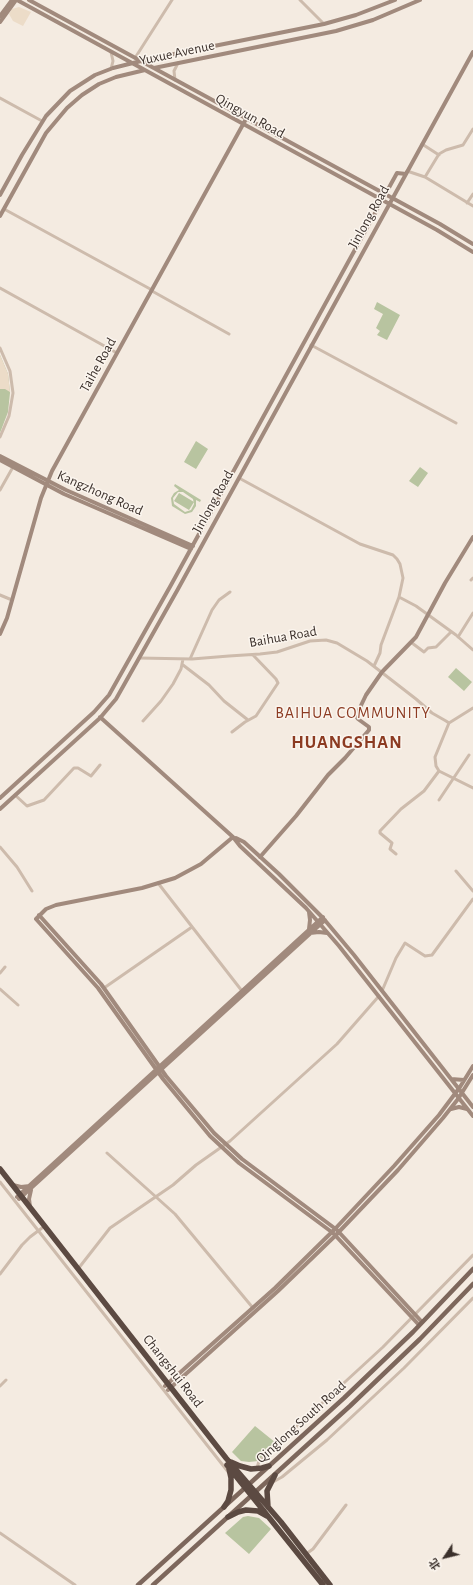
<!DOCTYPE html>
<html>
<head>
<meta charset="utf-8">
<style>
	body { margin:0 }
	#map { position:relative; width:473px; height:1585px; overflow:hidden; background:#f4ebe1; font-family:"Alegreya Sans","Noto Sans SC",sans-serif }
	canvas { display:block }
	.north { position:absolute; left:425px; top:1537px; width:40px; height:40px; -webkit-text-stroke:3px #fbf5ee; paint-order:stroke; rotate:235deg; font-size:11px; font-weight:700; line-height:16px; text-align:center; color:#3b302b }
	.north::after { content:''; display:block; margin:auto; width:14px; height:18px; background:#3b302b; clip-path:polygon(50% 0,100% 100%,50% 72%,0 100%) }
</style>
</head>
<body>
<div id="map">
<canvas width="473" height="1585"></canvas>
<div class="north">北</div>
</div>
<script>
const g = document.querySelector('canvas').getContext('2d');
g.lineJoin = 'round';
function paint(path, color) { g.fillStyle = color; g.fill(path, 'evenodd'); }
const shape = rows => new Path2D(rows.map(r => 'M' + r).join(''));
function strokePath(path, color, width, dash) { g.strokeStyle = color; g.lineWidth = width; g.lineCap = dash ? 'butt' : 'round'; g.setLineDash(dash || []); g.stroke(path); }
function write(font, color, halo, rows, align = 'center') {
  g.font = font + ' "Alegreya Sans",sans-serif'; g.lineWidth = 3; g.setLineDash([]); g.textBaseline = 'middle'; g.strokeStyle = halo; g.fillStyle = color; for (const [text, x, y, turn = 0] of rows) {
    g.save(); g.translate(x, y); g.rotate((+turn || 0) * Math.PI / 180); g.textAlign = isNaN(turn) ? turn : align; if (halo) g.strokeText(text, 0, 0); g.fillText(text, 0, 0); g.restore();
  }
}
paint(shape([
	[377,302,400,315,387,340,377,335,380,331,376,328,383,314,374,309],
	[0,355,8,374,10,393,8,412,0,433],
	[196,441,208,449,196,469,184,462],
	[420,467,428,473,418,487,409,481],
	[175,484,201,500,200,502,196,500,196,506,192,512,185,514,172,506,171,498,174,493,179,490,174,486],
	[178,492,183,492,193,499,194,504,191,510,185,512,174,504,173,498],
	[179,493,194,502,189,510,174,501],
	[456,668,472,682,464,691,448,677],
	[255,1426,276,1443,258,1461,249,1462,241,1461,232,1452],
	[248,1516,259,1518,271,1529,249,1554,225,1533,243,1517]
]), '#b8c4a0');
paint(shape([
	[19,7,31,12,23,26,13,21,9,14,12,9],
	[0,355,8,374,10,392,5,389,0,389]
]), '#ecdcc8');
strokePath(shape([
	[300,0,324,24],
	[111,52,113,61,111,69],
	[135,58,172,0],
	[175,80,174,71,178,63],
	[0,98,42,121],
	[422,144,439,155],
	[407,171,425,177,473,206],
	[425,177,439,154,446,150,463,145,473,129],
	[467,203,473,194],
	[4,209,152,290],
	[0,288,117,353],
	[152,291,229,334],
	[311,345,456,423],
	[0,348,10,371,13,393,9,416,0,437],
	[239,478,360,544,393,555,397,559,400,564,403,578,399,597,381,645,380,653,374,666],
	[0,490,13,467],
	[471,580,473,578],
	[0,595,12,600],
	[399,597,416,606,456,635,473,650],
	[458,637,473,613],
	[412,643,424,652,428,648,436,647,451,632],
	[139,658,192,659,229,656,260,654,277,652,310,641,326,640,337,643,367,661,416,699,432,713,446,721,449,723,473,708],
	[190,659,212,610,219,600,230,592],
	[183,665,209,685,224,701,248,720],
	[143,721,161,701,173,684,181,669,183,659],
	[449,723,435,757,436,766,439,771,473,788],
	[232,732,245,722,256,716,278,683,276,679,253,655],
	[15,795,27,806,44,800,74,768,78,768,91,776,100,765],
	[439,800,469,755],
	[0,847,17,867,32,891],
	[396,854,390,849,392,843,380,833,380,831,401,809,424,791,439,771],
	[456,871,473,891],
	[158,883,242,991],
	[0,973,5,967],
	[104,988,192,927],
	[0,989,18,1005],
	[382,991,396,958,405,943,425,956,432,955,473,899],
	[107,1153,175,1214,253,1308],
	[0,1182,229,1473],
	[78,1269,110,1228,173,1185,196,1165,230,1141,337,1044,379,996],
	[0,1274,22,1245,30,1237,42,1228],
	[0,1386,6,1380],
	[257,1468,259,1461,383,1347,473,1255],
	[273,1482,282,1477,327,1440,404,1368,473,1298],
	[0,1533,75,1585],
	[306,1554,313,1549,346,1505]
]), '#cdbbac', 3);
strokePath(shape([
	[17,0,437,230,473,252],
	[29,0,440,224,473,244],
	[0,16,12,0],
	[0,22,16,0],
	[154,68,336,31,373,20,420,0],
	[0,195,22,155,46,116,70,91,95,75,113,68,149,59,324,24,356,15,395,0],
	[0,216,46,133,67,108,82,95,99,84,116,77,145,70],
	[0,456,66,490,193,546],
	[0,460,64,494,191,549],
	[0,634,7,618,41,498,52,471,246,119],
	[100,717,233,837,240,846,306,908,339,946,473,1116],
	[0,798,94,712,109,695,171,585,397,173,406,174],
	[0,809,100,718,116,699,178,589,473,52],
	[233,837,201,864,175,878,142,888,56,905,46,909,36,919,98,988,163,1079,210,1136,239,1163,333,1233,419,1325],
	[236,838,244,842,279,874,323,918,354,955,473,1107],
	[260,857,296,816,328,775,345,758,369,730,369,727,358,719,356,716,366,695,382,672,416,637,445,583,473,537],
	[309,912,310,920,309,929],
	[39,915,101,984,166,1076,214,1133,242,1159,337,1230,422,1322],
	[310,933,319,932,327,933],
	[451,1079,464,1080],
	[451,1109,459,1107,467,1109],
	[13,1185,21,1187,30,1186],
	[17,1197,323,917],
	[19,1199,325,920],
	[30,1207,29,1199,31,1190],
	[165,1386,275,1288,334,1230,394,1166,439,1115,460,1087,473,1066],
	[168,1390,278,1291,335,1236,398,1170,443,1118,458,1099,473,1075]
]), '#a18a7d', 4);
strokePath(shape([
	[138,1585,344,1398,413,1332,473,1269],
	[153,1585,350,1406,420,1339,473,1284]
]), '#7d675c', 4.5);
strokePath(shape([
	[0,1169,226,1458,281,1522,330,1585],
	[231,1462,240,1466,251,1469,262,1468,269,1466],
	[227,1465,323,1585],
	[224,1507,228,1501,231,1490,231,1478,229,1469],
	[268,1507,267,1491,275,1475],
	[228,1517,238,1512,246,1510,258,1511,267,1516]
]), '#5c4a42', 5.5);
write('14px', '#3b302b', '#fbf5ee', [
	["Yuxue Avenue",177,53,-12],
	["Qingyun Road",250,116,29],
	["Jinlong Road",369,217,-61],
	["Taihe Road",98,365,-61],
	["Kangzhong Road",100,493,24],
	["Jinlong Road",213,502,-61],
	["Baihua Road",283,637,-10],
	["Changshui Road",173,1371,52],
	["Qinglong South Road",301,1422,-42]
]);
g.letterSpacing = '1px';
write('16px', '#8c3b22', '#fbf5ee', [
	["BAIHUA COMMUNITY",353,713]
]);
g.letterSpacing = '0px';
g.letterSpacing = '1px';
write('bold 18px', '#8c3b22', '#fbf5ee', [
	["HUANGSHAN",347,743]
]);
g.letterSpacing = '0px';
</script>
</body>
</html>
